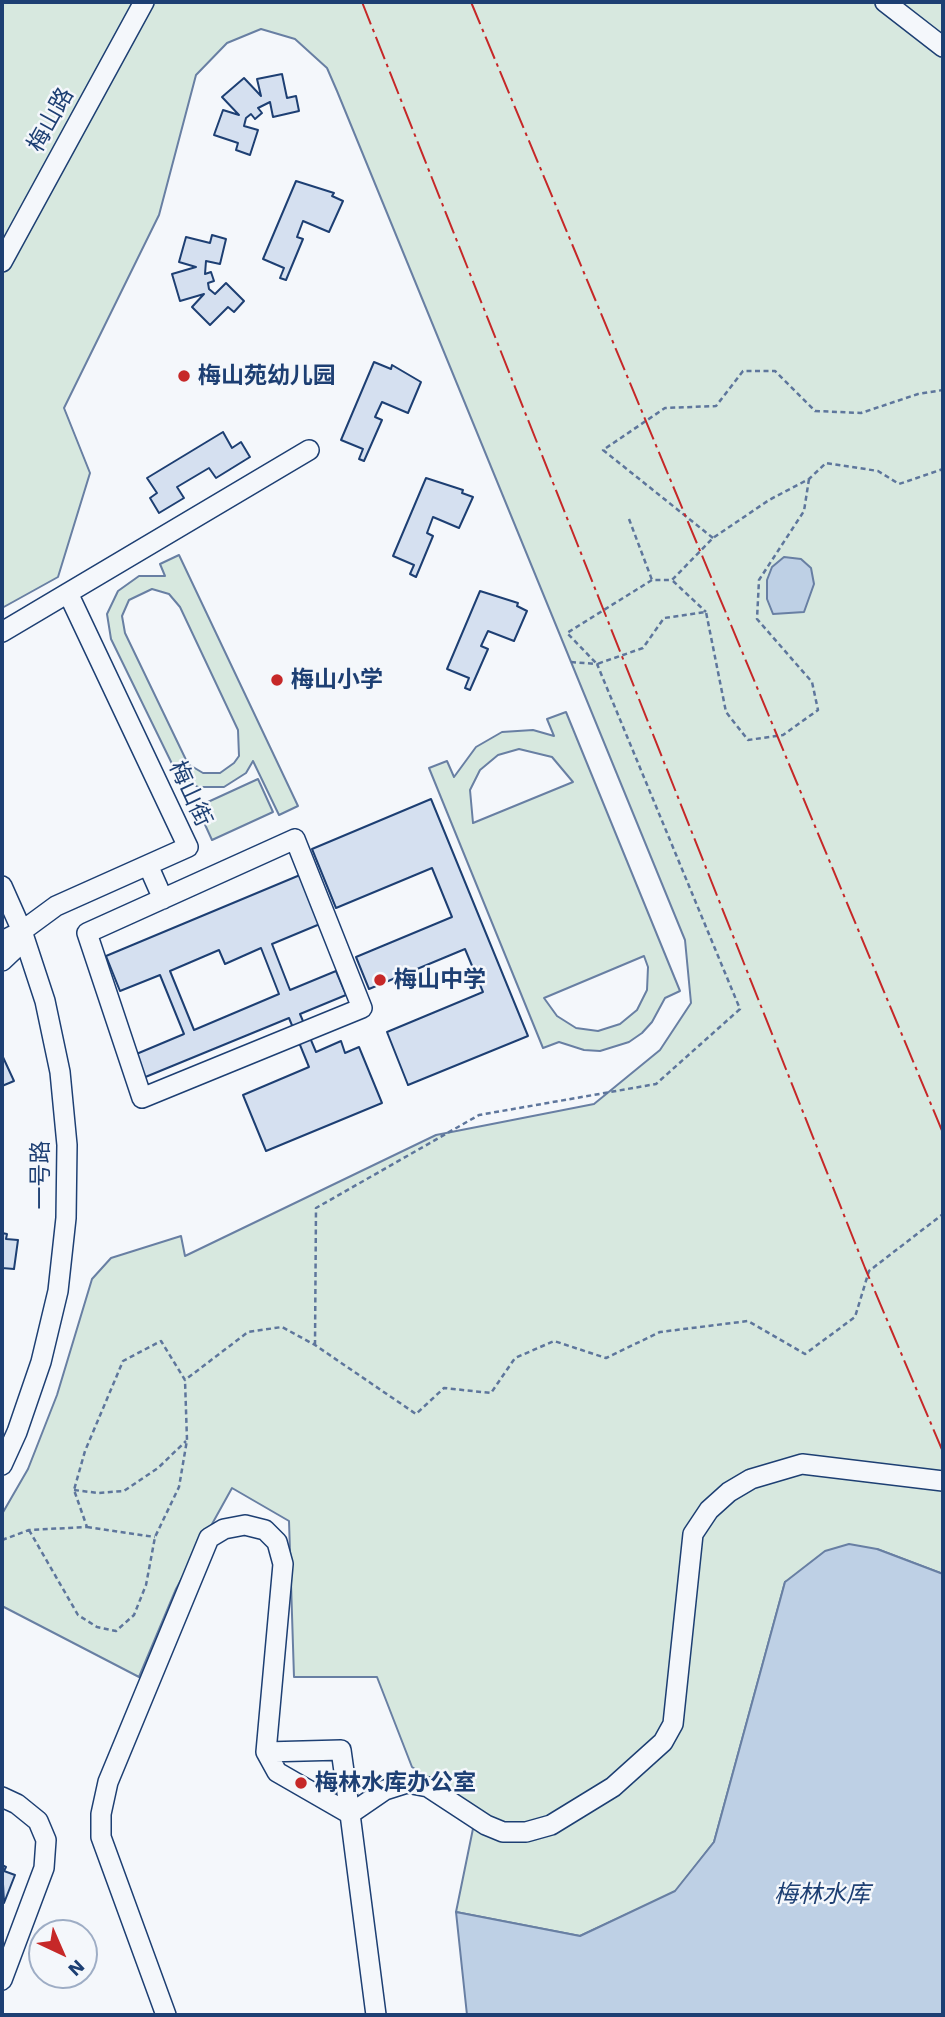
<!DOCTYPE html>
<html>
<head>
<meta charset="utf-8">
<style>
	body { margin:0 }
	#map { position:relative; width:945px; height:2017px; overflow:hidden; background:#f4f7fb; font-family:"Work Sans",sans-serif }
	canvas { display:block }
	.frame { position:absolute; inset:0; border:4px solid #1d3f73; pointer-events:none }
	.north { position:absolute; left:28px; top:1919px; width:70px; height:70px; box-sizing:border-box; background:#f4f7fb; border:2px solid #9eadc5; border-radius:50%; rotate:136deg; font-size:19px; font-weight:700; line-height:28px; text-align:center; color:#1d3f73 }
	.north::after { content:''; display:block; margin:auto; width:24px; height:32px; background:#c62828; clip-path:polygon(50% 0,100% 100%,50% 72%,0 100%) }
</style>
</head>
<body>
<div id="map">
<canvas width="945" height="2017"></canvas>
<div class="frame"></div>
<div class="north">N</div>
</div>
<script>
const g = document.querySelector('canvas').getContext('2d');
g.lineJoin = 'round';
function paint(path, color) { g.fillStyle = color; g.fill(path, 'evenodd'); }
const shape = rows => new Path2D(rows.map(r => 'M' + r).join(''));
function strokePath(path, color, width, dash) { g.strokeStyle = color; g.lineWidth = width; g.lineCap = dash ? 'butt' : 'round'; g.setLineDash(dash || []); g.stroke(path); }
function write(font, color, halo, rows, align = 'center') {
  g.font = font + ' "Work Sans","Noto Sans SC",sans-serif'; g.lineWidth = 5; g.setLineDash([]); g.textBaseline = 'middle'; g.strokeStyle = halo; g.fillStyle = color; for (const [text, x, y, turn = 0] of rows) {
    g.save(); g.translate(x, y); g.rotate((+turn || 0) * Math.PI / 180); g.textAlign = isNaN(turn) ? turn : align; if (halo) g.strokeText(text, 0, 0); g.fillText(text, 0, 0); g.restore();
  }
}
const green = shape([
	[2,2,943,2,943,1574,877,1549,785,1582,714,1842,675,1892,580,1936,456,1912,477,1809,412,1767,377,1677,294,1677,289,1521,232,1488,176,1589,139,1677,2,1606,2,1514,28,1469,57,1395,92,1279,111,1258,181,1236,185,1256,436,1135,594,1104,660,1050,691,1003,685,940,337,91,327,68,295,39,261,29,227,43,196,75,159,215,64,408,90,473,58,577,2,608,2,2],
	[179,555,298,806,279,815,253,761,246,773,224,787,198,787,177,774,111,639,107,614,118,591,139,576,165,576,160,564,179,555],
	[152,589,169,594,180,607,238,730,239,756,234,763,220,773,203,773,188,764,125,633,122,616,129,600,152,589],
	[566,712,680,991,665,998,652,1022,642,1033,629,1042,600,1051,584,1050,559,1042,543,1048,429,768,447,761,454,777,476,747,502,732,533,730,554,736,547,719,566,712],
	[519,749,552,757,573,782,473,823,470,790,480,770,498,755,519,749],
	[644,956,648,967,647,990,637,1010,620,1024,598,1031,576,1028,557,1016,544,998,644,956],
	[258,779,273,812,212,840,197,807,258,779]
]);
paint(green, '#d7e8df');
strokePath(green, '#687fa3', 2);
const water = shape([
	[784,557,801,559,811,568,814,584,804,612,773,614,767,599,767,580,772,567,784,557],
	[849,1544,877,1549,943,1574,943,2015,467,2015,456,1912,580,1936,675,1891,714,1842,785,1582,825,1551,849,1544]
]);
paint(water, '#bed0e5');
strokePath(water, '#687fa3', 2);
const building = shape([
	[282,74,287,98,296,96,299,111,273,117,270,102,258,108,262,113,255,119,251,114,246,118,244,126,258,130,250,155,236,150,238,143,214,135,223,110,239,115,222,97,244,78,261,96,257,79,282,74],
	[296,181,334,193,332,196,343,201,329,232,303,221,297,237,303,239,286,280,280,278,284,268,263,259,296,181],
	[212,235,226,239,220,264,206,261,205,274,211,272,214,281,208,283,209,289,215,294,226,283,244,301,234,312,228,307,210,325,192,307,204,294,180,301,172,274,196,267,179,262,186,237,210,243,212,235],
	[374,362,391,369,392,365,421,382,408,413,382,402,375,417,382,420,364,461,359,459,363,449,341,440,374,362],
	[223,432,232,448,241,442,250,457,216,478,209,468,177,487,184,498,159,513,150,498,157,493,147,478,223,432],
	[426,478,463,490,462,493,473,497,459,528,433,517,427,533,433,536,416,577,410,574,414,565,393,556,426,478],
	[480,591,518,603,517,606,527,611,514,641,488,631,481,646,488,649,470,690,465,688,469,678,447,669,480,591],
	[431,799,528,1036,408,1085,387,1032,483,992,465,949,369,989,356,957,452,917,432,868,336,908,312,849,431,799],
	[300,875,320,924,272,944,290,990,336,971,346,995,300,1014,316,1052,341,1041,345,1053,359,1047,382,1103,266,1151,243,1095,309,1067,289,1018,143,1078,134,1055,184,1034,160,975,120,991,106,956,300,875],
	[261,948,279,994,194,1030,170,971,219,950,225,964,261,948],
	[2,1055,14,1081,2,1086,2,1055],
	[2,1233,7,1234,6,1239,18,1240,14,1269,2,1268,2,1271,2,1233],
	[2,1865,6,1867,4,1871,15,1875,4,1903,2,1865]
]);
paint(building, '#d5e0f0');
strokePath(building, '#1d3f73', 2);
const minor = shape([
	[885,2,943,47],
	[2,262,144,2],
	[2,632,309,450],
	[295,839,362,1008,142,1098,87,933,295,839],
	[148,865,163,899],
	[2,886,22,931,45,1001,60,1072,67,1145,66,1218,58,1291,41,1362,17,1432,2,1465],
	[2,941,22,931,56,906,188,847,68,593],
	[2,961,20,944,22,931],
	[266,1752,341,1750,350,1814,385,1790,407,1783,428,1787,486,1825,503,1832,526,1832,551,1825,613,1787,663,1742,673,1724,693,1534,709,1510,729,1492,751,1479,802,1464,943,1481],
	[2,1797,17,1804,38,1821,46,1840,44,1868,2,1980],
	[166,2015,101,1837,101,1814,108,1782,209,1538,224,1529,245,1525,265,1530,277,1542,283,1564,266,1752,277,1772,350,1814,376,2015]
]);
strokePath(minor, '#1d3f73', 22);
strokePath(shape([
	[809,479,804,511,759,580,757,619,812,682,818,710,783,735,748,740,726,712,706,612,664,618,643,648,597,664,567,633,652,580,672,580,713,538,769,500,809,479,826,463,878,471,899,484,943,469],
	[629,519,652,580],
	[713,538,603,450,665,408,716,406,743,371,775,371,815,411,861,413,918,394,943,390],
	[673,581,706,612],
	[315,1345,316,1208,479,1115,656,1084,740,1009,597,664,571,662],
	[74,1490,98,1493,124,1491,158,1468,186,1441],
	[87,1527,155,1537],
	[29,1530,78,1615,97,1627,116,1631,134,1615,146,1585,155,1537,179,1487,187,1440,185,1380],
	[2,1540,29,1530,87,1527,74,1490,85,1451,123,1361,161,1341,185,1380,248,1332,282,1327,315,1345,416,1414,444,1388,491,1393,515,1358,554,1341,606,1358,660,1332,748,1321,805,1354,855,1317,869,1271,943,1214]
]), '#5e769c', 2.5, [5, 3.5]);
strokePath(minor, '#f4f7fb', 19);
strokePath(shape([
	[362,2,865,1268,943,1452],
	[471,2,943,1133]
]), '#c62828', 2, [24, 5, 3.5, 5]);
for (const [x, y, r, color] of [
	[184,376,7,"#c62828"],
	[277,680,7,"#c62828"],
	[380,980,7,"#c62828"],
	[301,1783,7,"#c62828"]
]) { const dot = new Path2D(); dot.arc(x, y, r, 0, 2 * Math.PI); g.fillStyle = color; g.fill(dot); strokePath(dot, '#f4f7fb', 2.5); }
write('23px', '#1d3f73', '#f4f7fb', [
	["梅山路",51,120,-61],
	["梅山街",190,794,65],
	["一号路",41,1175,-90]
]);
write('bold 23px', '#1d3f73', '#f4f7fb', [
	["梅山苑幼儿园",198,376],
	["梅山小学",291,680],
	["梅山中学",394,980],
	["梅林水库办公室",315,1783]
], 'left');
write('italic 24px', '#1d3f73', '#f4f7fb', [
	["梅林水库",822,1895]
]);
</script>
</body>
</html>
